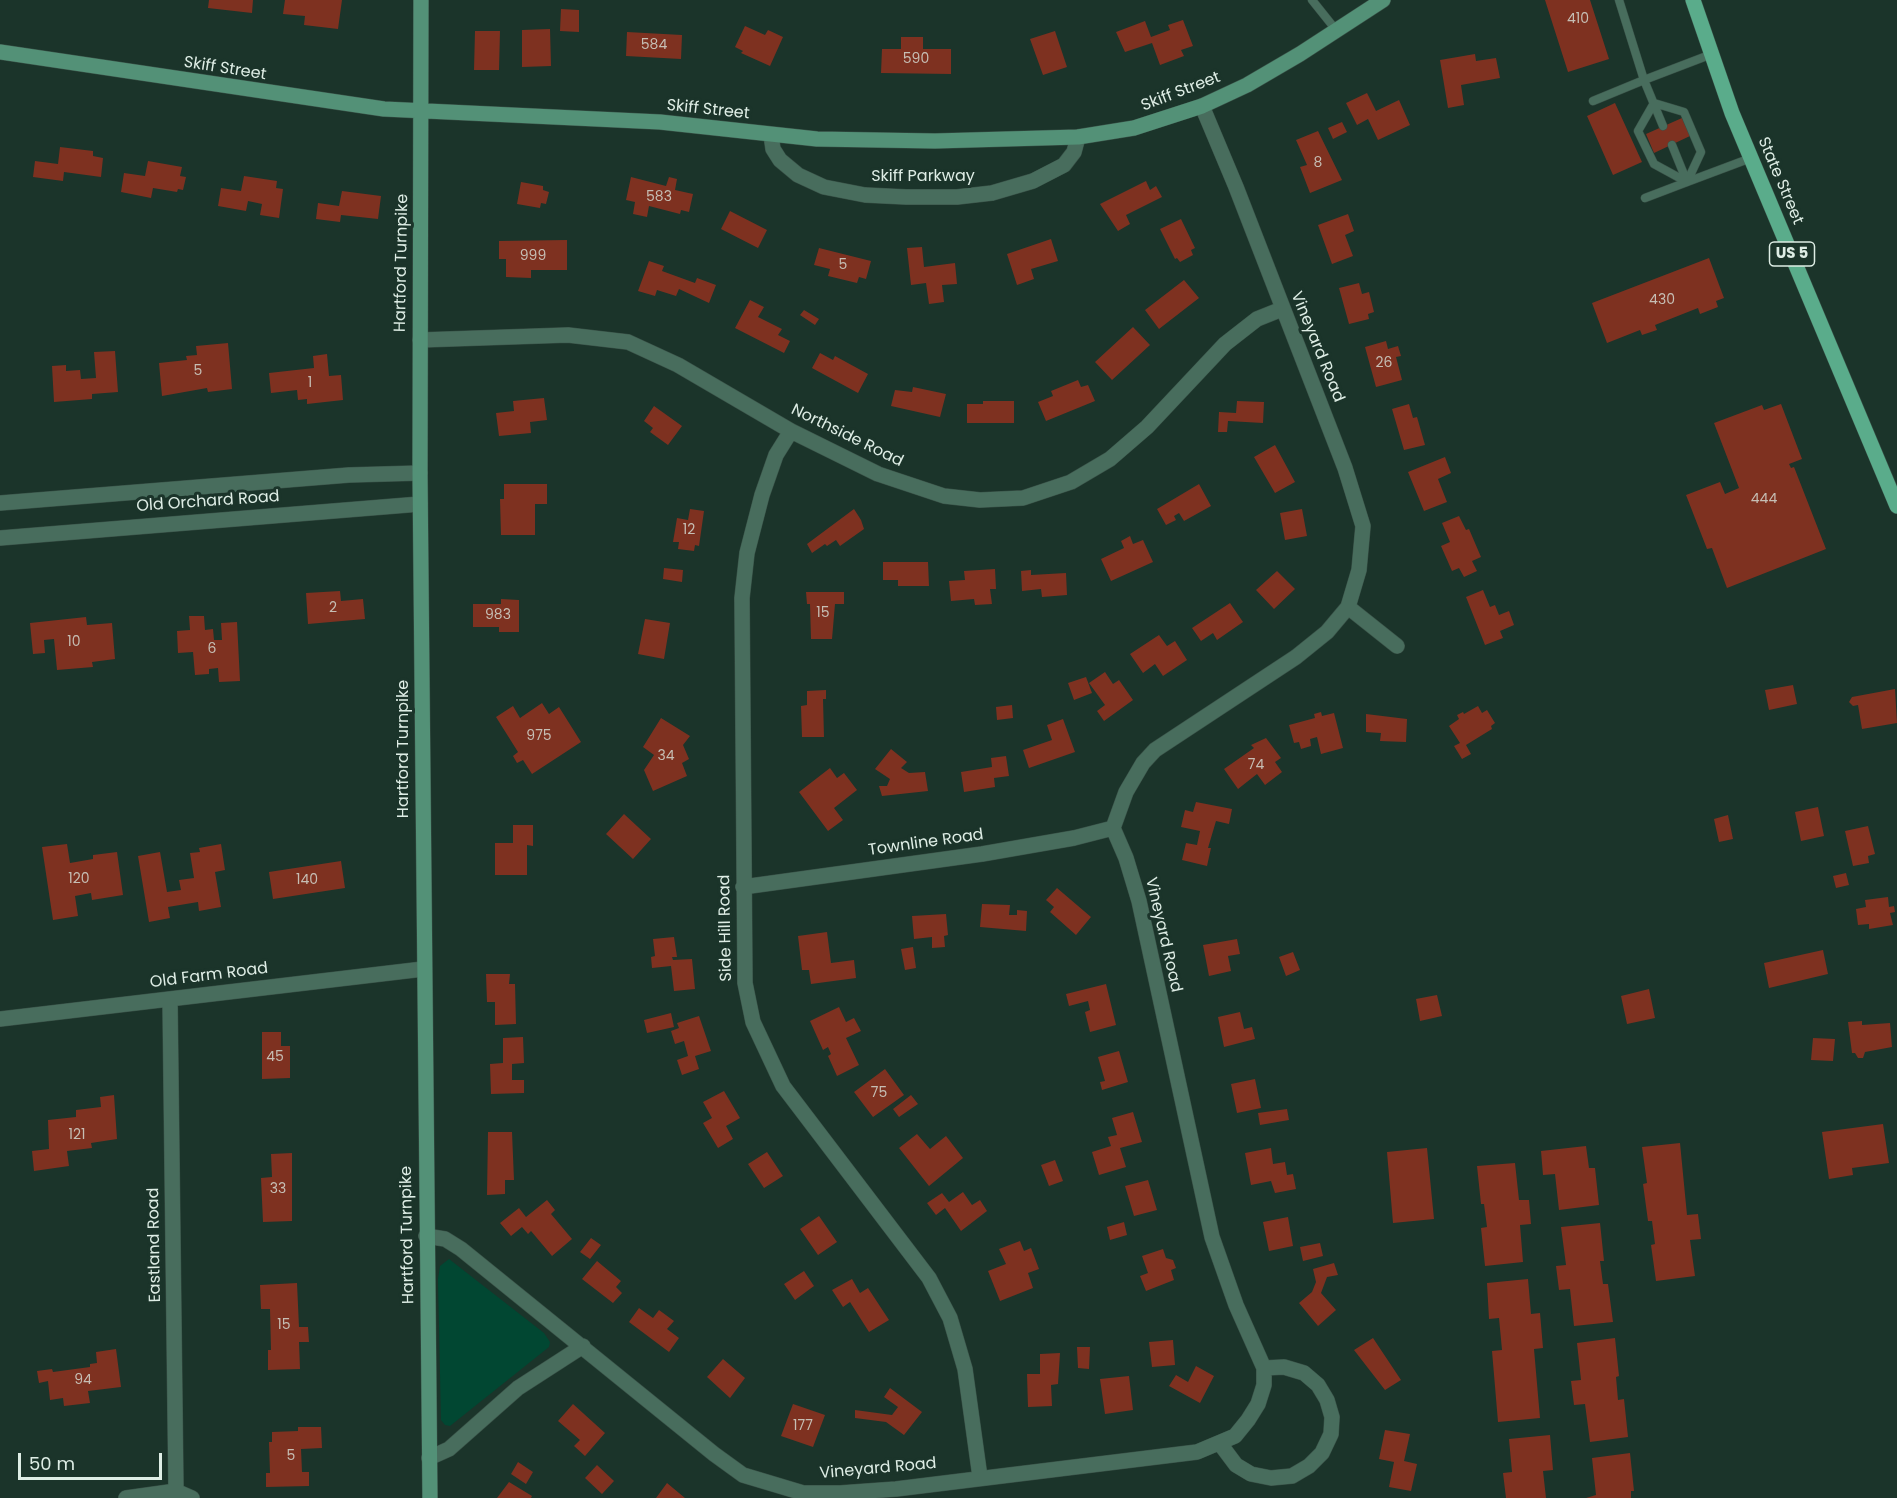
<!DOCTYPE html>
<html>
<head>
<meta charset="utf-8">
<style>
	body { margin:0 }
	#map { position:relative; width:1897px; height:1498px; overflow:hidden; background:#1b342a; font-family:Poppins,sans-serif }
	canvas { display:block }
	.scale { position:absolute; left:18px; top:1453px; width:144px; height:27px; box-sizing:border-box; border:3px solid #deede5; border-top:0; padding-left:8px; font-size:18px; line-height:21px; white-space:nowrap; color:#deede5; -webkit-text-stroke:4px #1b342a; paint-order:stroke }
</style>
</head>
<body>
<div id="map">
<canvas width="1897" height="1498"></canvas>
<div class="scale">50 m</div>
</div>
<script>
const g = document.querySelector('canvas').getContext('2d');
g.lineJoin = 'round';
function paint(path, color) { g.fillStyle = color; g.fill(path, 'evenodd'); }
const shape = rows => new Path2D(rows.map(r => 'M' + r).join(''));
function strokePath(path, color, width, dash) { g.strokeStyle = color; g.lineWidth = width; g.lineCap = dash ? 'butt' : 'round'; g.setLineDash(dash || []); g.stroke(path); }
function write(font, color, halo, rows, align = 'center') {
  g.font = font + ' Poppins,sans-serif'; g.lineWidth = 6; g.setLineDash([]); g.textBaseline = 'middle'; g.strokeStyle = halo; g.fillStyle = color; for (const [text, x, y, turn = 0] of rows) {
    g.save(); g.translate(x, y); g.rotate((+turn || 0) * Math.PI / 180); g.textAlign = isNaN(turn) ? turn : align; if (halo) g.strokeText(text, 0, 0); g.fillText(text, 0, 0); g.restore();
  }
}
paint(shape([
	[449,1259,544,1333,550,1342,549,1347,450,1426,445,1425,441,1420,438,1279,440,1266]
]), '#014732');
paint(shape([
	[209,0,253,0,252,13,208,8],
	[285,0,342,0,338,29,304,25,305,16,283,14],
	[1545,0,1590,0,1609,59,1568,72],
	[561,9,579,10,579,32,560,31],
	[1183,20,1193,46,1181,50,1184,56,1160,65,1152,43,1125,52,1116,32,1145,21,1151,37,1170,30,1168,25],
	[745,26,765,35,768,30,783,37,770,66,741,53,743,51,735,47],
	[550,29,551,66,522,67,522,30],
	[475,31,500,31,499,70,474,70],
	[1055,31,1067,67,1043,75,1030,39],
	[627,32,682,35,681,59,626,56],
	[901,37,923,37,923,49,951,49,951,74,881,73,882,49,901,49],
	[1475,54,1476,61,1496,58,1500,78,1461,85,1464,105,1448,108,1440,60],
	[1367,93,1376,111,1399,100,1410,125,1378,140,1368,119,1357,125,1346,103],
	[1615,103,1642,162,1613,175,1587,116],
	[1682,118,1690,136,1654,153,1646,134],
	[1342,122,1347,132,1333,139,1328,128],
	[1318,131,1342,180,1310,193,1300,167,1307,165,1296,140],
	[60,147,93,151,93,156,103,158,101,177,64,172,63,181,33,177,35,161,58,164],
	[148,161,182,167,180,176,186,177,183,190,178,189,177,192,153,188,151,198,121,192,124,173,145,176],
	[244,176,277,181,276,188,283,189,279,218,260,215,262,204,248,201,246,211,218,206,221,188,241,191],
	[631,177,666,186,669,177,677,179,675,190,693,194,689,212,681,210,680,214,649,206,647,217,633,214,635,202,626,200],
	[1146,181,1150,190,1156,186,1162,197,1126,215,1130,224,1118,231,1100,204],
	[521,182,543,186,543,190,549,192,546,204,541,203,540,208,517,204],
	[342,191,381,196,378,219,341,215,340,222,316,219,318,203,339,206],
	[730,211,767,230,758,248,721,229],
	[1348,214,1354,231,1345,235,1353,256,1332,264,1318,225],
	[1181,219,1195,248,1191,250,1193,255,1180,262,1177,258,1175,259,1160,229],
	[1051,239,1058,261,1031,269,1034,279,1017,285,1007,254],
	[567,240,567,270,531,270,531,278,506,277,506,259,499,259,499,241],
	[922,247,924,267,955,263,957,284,942,285,944,302,929,304,926,283,911,285,907,248],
	[819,248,871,261,866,279,859,277,857,283,828,276,830,269,814,265],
	[1709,258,1724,298,1716,301,1718,307,1700,314,1698,308,1655,325,1657,330,1642,335,1640,330,1607,343,1592,303],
	[649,261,664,266,662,271,695,283,697,278,716,285,709,303,679,289,676,296,657,290,655,296,638,291],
	[1184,280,1199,298,1159,329,1145,310],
	[1359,283,1362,294,1369,292,1374,312,1368,314,1369,319,1349,324,1339,288],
	[750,300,764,307,758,317,782,329,778,335,790,341,784,353,735,328],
	[804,310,819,319,815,325,800,315],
	[1133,327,1150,345,1112,380,1095,362],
	[1386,341,1388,349,1398,346,1401,356,1396,357,1402,380,1376,387,1365,347],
	[228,343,232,389,208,392,207,388,162,396,159,363,187,360,186,356,197,355,196,346],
	[115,351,118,392,92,394,92,399,54,402,52,366,66,365,66,371,80,370,81,379,96,378,94,352],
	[820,353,833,360,835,356,868,374,858,393,812,368],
	[327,354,329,376,341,375,343,400,307,404,307,399,298,400,297,390,271,393,269,373,314,368,313,356],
	[1078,380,1081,387,1088,385,1095,401,1046,421,1038,402,1053,396,1051,391],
	[913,387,946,394,940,417,891,406,895,390,912,392],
	[544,398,547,420,530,422,531,433,499,436,496,413,514,411,513,401],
	[983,401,1014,401,1014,423,967,423,967,404,983,404],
	[1237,401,1264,402,1263,423,1228,421,1227,432,1218,432,1219,412,1236,413],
	[1409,404,1413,418,1417,417,1425,445,1404,450,1392,409],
	[1781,404,1802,459,1789,464,1791,468,1794,467,1826,549,1727,588,1712,548,1707,549,1686,495,1720,482,1725,494,1739,488,1714,423,1762,405,1764,410],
	[654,406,682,426,668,445,650,432,653,428,644,421],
	[1275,445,1295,482,1275,493,1254,457],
	[1445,457,1451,473,1438,479,1447,502,1424,511,1408,472],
	[504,484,547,484,547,504,535,504,535,535,501,535,500,499,504,499],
	[1199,484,1211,506,1184,521,1179,513,1174,516,1176,520,1166,525,1157,509],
	[690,509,704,511,699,546,695,545,694,551,678,549,679,542,673,542,677,518,688,520],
	[854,509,861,520,864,529,840,546,836,540,827,546,825,544,812,553,807,544],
	[1302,509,1307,536,1285,540,1280,513],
	[1459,516,1466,530,1469,529,1481,557,1472,561,1477,571,1464,577,1459,568,1452,571,1441,546,1450,542,1442,523],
	[1130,536,1133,544,1143,540,1153,562,1111,581,1101,559,1124,548,1121,541],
	[883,562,928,562,929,586,898,586,898,580,883,580],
	[664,568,683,570,682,582,663,579],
	[995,569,996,589,990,589,992,604,975,605,974,599,951,601,949,581,965,580,964,571],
	[1031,570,1031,575,1066,573,1067,595,1042,597,1041,589,1022,591,1021,571],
	[1277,571,1295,589,1274,609,1256,590],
	[1483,590,1490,607,1495,605,1499,615,1509,611,1514,625,1500,631,1503,638,1485,645,1466,597],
	[340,591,341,601,363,599,365,619,308,624,306,593],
	[806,592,844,592,844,604,835,604,832,639,811,639,810,604,807,604],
	[501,599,519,600,519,632,499,632,499,627,473,627,473,604,501,604],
	[1230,603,1243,622,1217,640,1213,633,1201,641,1192,628],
	[189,616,204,616,205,630,213,629,214,640,222,640,221,623,237,622,240,681,219,682,218,668,209,669,209,674,195,675,193,652,178,653,177,631,190,630],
	[86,617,87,625,112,623,115,659,92,662,93,667,57,670,54,639,44,640,45,653,33,654,30,623],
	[645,619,670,623,664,659,638,654],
	[1159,635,1167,646,1175,641,1187,660,1163,676,1155,664,1143,673,1130,654],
	[1105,672,1113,684,1119,680,1133,700,1104,721,1097,711,1105,705,1089,683],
	[1086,677,1092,693,1074,700,1068,683],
	[1793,685,1797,704,1769,710,1765,690],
	[1895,689,1897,723,1862,729,1858,705,1853,706,1849,702,1852,697],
	[826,690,826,699,823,699,824,737,802,737,801,706,807,705,807,691],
	[542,703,549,714,559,707,581,742,532,774,523,760,517,763,513,756,518,752,496,717,513,706,520,718],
	[1012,705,1013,718,997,720,996,707],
	[1478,706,1482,713,1487,710,1495,723,1491,726,1492,729,1466,745,1471,754,1462,759,1454,746,1460,743,1449,726,1459,719,1457,715,1463,712,1464,714],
	[1321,712,1322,716,1334,713,1343,748,1321,754,1317,737,1310,739,1311,746,1301,749,1299,742,1294,743,1289,725,1315,718,1314,714],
	[1366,714,1407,719,1406,742,1380,741,1381,733,1366,732],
	[661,718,690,736,683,745,689,759,682,763,687,776,653,791,644,770,654,755,643,747],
	[1063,719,1075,752,1029,768,1023,750,1052,740,1047,725],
	[1266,738,1281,758,1275,762,1282,772,1265,785,1257,774,1238,789,1224,769,1254,748,1251,745],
	[891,749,907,762,901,768,909,773,925,772,928,791,882,796,879,786,887,786,890,779,875,769],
	[1006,756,1009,776,994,778,995,787,964,792,961,772,992,767,991,758],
	[830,768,837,778,844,773,857,790,834,808,843,820,828,831,799,792],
	[1196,802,1232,809,1229,824,1216,821,1208,848,1211,848,1207,866,1182,860,1186,843,1197,845,1200,831,1181,827,1185,810,1193,812],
	[1818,807,1824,836,1801,841,1795,812],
	[624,814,651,839,633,859,606,834],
	[1728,815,1733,839,1719,842,1714,819],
	[513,825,533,825,533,846,527,845,527,875,495,875,495,843,513,843],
	[1868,826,1875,854,1868,856,1869,863,1853,866,1845,831],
	[67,844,70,863,93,859,93,855,117,852,123,895,92,900,91,893,75,896,78,916,53,920,42,847],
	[221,844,225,870,215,872,221,907,199,911,198,902,168,907,170,918,149,922,138,856,160,852,167,892,181,890,179,880,194,878,190,853,200,852,199,848],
	[341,861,345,888,273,899,269,872],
	[1846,873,1849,885,1836,888,1833,876],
	[1057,888,1091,917,1076,935,1050,912,1054,907,1046,900],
	[1888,897,1889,907,1894,906,1895,912,1890,913,1893,925,1869,929,1869,924,1858,925,1856,909,1866,907,1865,900],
	[982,904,1010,905,1009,915,1017,915,1017,910,1027,911,1026,931,980,927],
	[946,914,948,935,944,936,945,947,932,948,932,937,914,939,912,916],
	[827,932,831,963,854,960,856,978,811,984,809,970,802,970,798,936],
	[674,937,677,957,672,957,673,960,692,959,695,989,674,991,671,966,652,968,651,957,655,956,653,939],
	[1237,939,1240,954,1228,956,1231,971,1209,976,1203,945],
	[913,947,916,968,905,970,901,949],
	[1823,950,1828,974,1769,988,1764,963],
	[1293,952,1300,970,1286,976,1279,957],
	[486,974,510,974,509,984,515,984,516,1024,495,1025,495,1002,487,1002],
	[1106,984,1116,1025,1090,1032,1085,1012,1090,1010,1088,1001,1069,1006,1066,994],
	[1649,989,1655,1018,1627,1024,1621,996],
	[1437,995,1442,1016,1420,1021,1416,999],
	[839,1007,846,1022,854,1018,861,1031,846,1038,859,1065,837,1076,828,1056,831,1054,828,1047,823,1050,810,1021],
	[1240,1012,1244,1029,1252,1027,1255,1039,1224,1047,1218,1017],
	[671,1013,674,1027,647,1033,644,1020],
	[699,1016,711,1051,695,1056,699,1069,682,1075,677,1060,688,1056,684,1041,675,1044,671,1031,679,1028,677,1023],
	[1862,1021,1862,1025,1890,1023,1892,1047,1865,1052,1863,1058,1858,1058,1855,1053,1852,1053,1848,1022],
	[262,1032,281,1032,281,1046,290,1046,290,1078,262,1079],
	[523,1037,524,1063,512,1064,512,1080,524,1080,524,1093,491,1094,490,1064,503,1063,503,1038],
	[1813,1038,1835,1039,1833,1061,1811,1060],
	[1119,1051,1128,1082,1102,1090,1100,1082,1105,1081,1098,1057],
	[885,1069,904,1095,873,1117,854,1092],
	[1255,1079,1261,1108,1237,1113,1231,1084],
	[724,1091,740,1118,726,1126,733,1139,718,1148,703,1123,712,1118,703,1102],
	[114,1095,117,1139,91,1143,92,1148,67,1151,69,1166,34,1171,32,1151,49,1149,48,1120,76,1117,76,1110,101,1107,100,1097],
	[911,1095,918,1104,899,1117,893,1109],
	[1287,1109,1289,1120,1260,1125,1258,1113],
	[1133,1112,1142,1142,1120,1148,1126,1167,1099,1175,1092,1152,1111,1146,1108,1137,1117,1135,1112,1118],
	[1883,1124,1889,1163,1852,1168,1853,1175,1829,1179,1822,1132],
	[488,1132,512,1132,514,1180,505,1180,505,1194,487,1195],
	[917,1134,930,1149,946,1136,963,1158,929,1186,899,1148],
	[1680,1143,1687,1215,1698,1214,1701,1239,1690,1240,1695,1276,1656,1281,1651,1245,1655,1244,1652,1221,1648,1221,1643,1184,1647,1183,1642,1147],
	[1586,1146,1589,1168,1595,1168,1599,1205,1559,1210,1555,1174,1543,1175,1541,1151],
	[1271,1148,1273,1164,1285,1162,1287,1175,1293,1174,1296,1189,1275,1193,1271,1181,1251,1185,1245,1153],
	[1427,1148,1434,1219,1393,1223,1387,1152],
	[767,1152,783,1176,764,1188,748,1164],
	[292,1153,292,1221,263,1222,261,1178,272,1177,271,1154],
	[1055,1160,1063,1181,1049,1186,1041,1165],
	[1515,1163,1519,1200,1529,1200,1531,1224,1520,1225,1523,1262,1485,1266,1481,1228,1487,1227,1484,1204,1481,1204,1477,1166],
	[1148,1180,1157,1210,1134,1216,1125,1186],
	[963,1192,972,1205,980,1200,987,1211,961,1231,945,1208,936,1215,927,1203,942,1193,949,1202],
	[547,1200,555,1210,551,1214,572,1239,552,1256,531,1231,528,1234,522,1227,511,1236,500,1223,519,1208,526,1217],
	[819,1216,837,1242,818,1255,800,1229],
	[1288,1217,1293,1246,1269,1251,1263,1222],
	[1124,1222,1127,1235,1110,1240,1107,1227],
	[1600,1223,1604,1261,1600,1261,1603,1284,1608,1284,1613,1322,1574,1326,1570,1289,1559,1290,1556,1266,1566,1265,1561,1227],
	[591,1238,601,1245,590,1259,580,1252],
	[1020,1241,1024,1251,1031,1248,1039,1269,1028,1273,1033,1288,1000,1301,988,1271,1006,1264,999,1249],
	[1320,1243,1323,1256,1303,1261,1300,1247],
	[1163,1249,1166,1258,1173,1260,1176,1268,1171,1270,1174,1280,1146,1291,1140,1276,1148,1273,1142,1256],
	[597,1261,621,1281,616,1287,622,1293,613,1303,582,1279],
	[1334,1263,1338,1275,1327,1277,1321,1293,1336,1310,1318,1326,1299,1303,1312,1292,1316,1282,1313,1269],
	[804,1271,814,1286,795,1300,784,1284],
	[852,1279,860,1293,868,1288,889,1320,869,1332,850,1302,843,1307,832,1290],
	[1528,1279,1531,1314,1540,1313,1543,1348,1534,1349,1540,1418,1498,1422,1492,1351,1502,1350,1499,1318,1489,1319,1487,1283],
	[297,1283,299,1327,308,1327,309,1342,299,1342,300,1369,268,1370,268,1350,271,1350,270,1309,261,1309,260,1285],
	[639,1308,653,1318,659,1310,674,1321,667,1329,679,1338,669,1352,629,1322],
	[1373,1338,1401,1380,1385,1390,1354,1350],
	[1615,1338,1619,1376,1616,1377,1618,1400,1624,1399,1628,1437,1590,1442,1585,1404,1574,1405,1571,1381,1581,1380,1577,1343],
	[1173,1340,1175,1365,1152,1367,1149,1342],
	[1077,1347,1090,1347,1089,1369,1078,1368],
	[116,1349,121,1387,88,1391,90,1403,64,1406,63,1398,50,1400,48,1381,39,1383,37,1371,52,1369,53,1372,90,1367,90,1364,97,1363,96,1352],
	[1060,1353,1058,1384,1051,1385,1052,1406,1028,1407,1027,1374,1040,1374,1040,1354],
	[723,1359,745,1378,730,1398,707,1377],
	[1196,1366,1214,1376,1200,1403,1169,1386,1176,1375,1188,1382],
	[1129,1376,1133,1410,1105,1414,1100,1379],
	[890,1388,922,1412,904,1435,886,1422,855,1418,855,1410,892,1415,898,1407,884,1397],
	[573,1404,605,1433,585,1456,574,1446,580,1440,558,1421],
	[793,1404,825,1415,813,1447,781,1436],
	[298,1427,321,1427,322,1448,301,1449,302,1472,309,1472,309,1486,266,1487,266,1473,270,1473,269,1442,272,1442,272,1432,298,1431],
	[1385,1430,1410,1434,1404,1461,1417,1464,1411,1491,1389,1487,1394,1462,1379,1459],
	[1550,1435,1553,1470,1543,1471,1546,1498,1506,1498,1503,1473,1512,1472,1509,1439],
	[1630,1453,1634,1491,1631,1491,1631,1498,1586,1498,1596,1495,1592,1458],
	[518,1462,533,1472,526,1484,511,1474],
	[597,1465,614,1481,602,1494,585,1478],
	[509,1482,532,1496,531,1498,497,1498],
	[667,1483,685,1498,656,1498]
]), '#7e3120');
const lane = shape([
	[1312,0,1336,30],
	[1619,0,1644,80,1712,54],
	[1593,101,1644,80,1663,126],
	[1654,103,1684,112,1701,152,1687,182,1654,164,1638,131,1654,103],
	[1672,145,1687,182,1751,158],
	[1645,198,1687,182]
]);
const street = shape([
	[771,135,773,149,780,160,798,175,824,187,865,195,906,197,957,197,992,193,1033,181,1064,165,1074,152,1078,137],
	[420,340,568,335,628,342,678,365,791,431,878,474,944,496,980,500,1023,498,1071,482,1110,459,1147,427,1225,344,1257,319,1282,309],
	[791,431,776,455,762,495,747,553,742,598,745,983,753,1022,783,1086,929,1278,950,1318,965,1369,980,1477],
	[0,503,349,475,420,473],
	[0,538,420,504],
	[1348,607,1397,646],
	[743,887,982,854,1074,838,1113,828],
	[170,999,176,1491],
	[0,1019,423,969],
	[426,1236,445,1239,461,1249,714,1454,743,1475,803,1493,840,1493,896,1489,1197,1452,1235,1436,1248,1420,1258,1404,1264,1385,1264,1368,1236,1305,1212,1237,1139,901,1126,858,1113,828,1126,792,1143,763,1155,750,1296,657,1327,632,1348,607,1359,570,1363,526,1345,468,1236,187,1202,106],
	[1221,1445,1236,1465,1251,1474,1271,1478,1292,1476,1309,1466,1322,1453,1331,1434,1332,1417,1327,1400,1318,1385,1304,1373,1284,1367,1264,1368],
	[429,1458,449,1449,518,1388,583,1346],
	[126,1498,176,1491,192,1498]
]);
const secondary = shape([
	[421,0,420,473,430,1498],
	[0,52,384,109,660,122,817,139,935,141,1078,137,1134,128,1202,106,1247,85,1300,54,1383,0]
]);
const primary = shape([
	[1693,0,1732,113,1897,506]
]);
strokePath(lane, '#3a5248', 9);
strokePath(street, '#3a5248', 16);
strokePath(secondary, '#3a5248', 16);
strokePath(primary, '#3a5248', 16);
strokePath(lane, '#486d5d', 8);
strokePath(street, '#486d5d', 15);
strokePath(secondary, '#539177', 15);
strokePath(primary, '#5aac8b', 15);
write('14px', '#c6beb4', null, [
	["410",1578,19],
	["584",654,45],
	["590",916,59],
	["8",1318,163],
	["583",659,197],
	["999",533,256],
	["5",843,265],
	["430",1662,300],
	["26",1384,363],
	["5",198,371],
	["1",310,383],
	["444",1764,499],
	["12",689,530],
	["2",333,608],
	["15",823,613],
	["983",498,615],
	["10",74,642],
	["6",212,649],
	["975",539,736],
	["34",666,756],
	["74",1256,765],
	["120",79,879],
	["140",307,880],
	["45",275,1057],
	["75",879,1093],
	["121",77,1135],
	["33",278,1189],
	["15",284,1325],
	["94",83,1380],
	["177",803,1426],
	["5",291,1456]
]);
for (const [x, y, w] of [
	[1792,254,45]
]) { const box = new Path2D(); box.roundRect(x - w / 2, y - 12, w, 24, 4.5); g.fillStyle = '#1b342a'; g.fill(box); strokePath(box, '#deede5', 1.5); }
write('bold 15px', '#deede5', null, [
	["US 5",1792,254]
]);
write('16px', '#deede5', '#1b342a', [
	["Skiff Street",225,69,9],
	["Skiff Street",1181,92,-21],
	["Skiff Street",708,110,6],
	["Skiff Parkway",923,177],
	["State Street",1780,181,67],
	["Hartford Turnpike",402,263,-89],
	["Vineyard Road",1317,347,68],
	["Northside Road",847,436,26],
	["Old Orchard Road",208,502,-4],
	["Hartford Turnpike",404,749,-90],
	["Townline Road",926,843,-8],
	["Side Hill Road",726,928,-91],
	["Vineyard Road",1163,935,77],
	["Old Farm Road",209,976,-7],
	["Hartford Turnpike",408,1235,-91],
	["Eastland Road",155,1245,-91],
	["Vineyard Road",878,1469,-5]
]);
</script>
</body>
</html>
